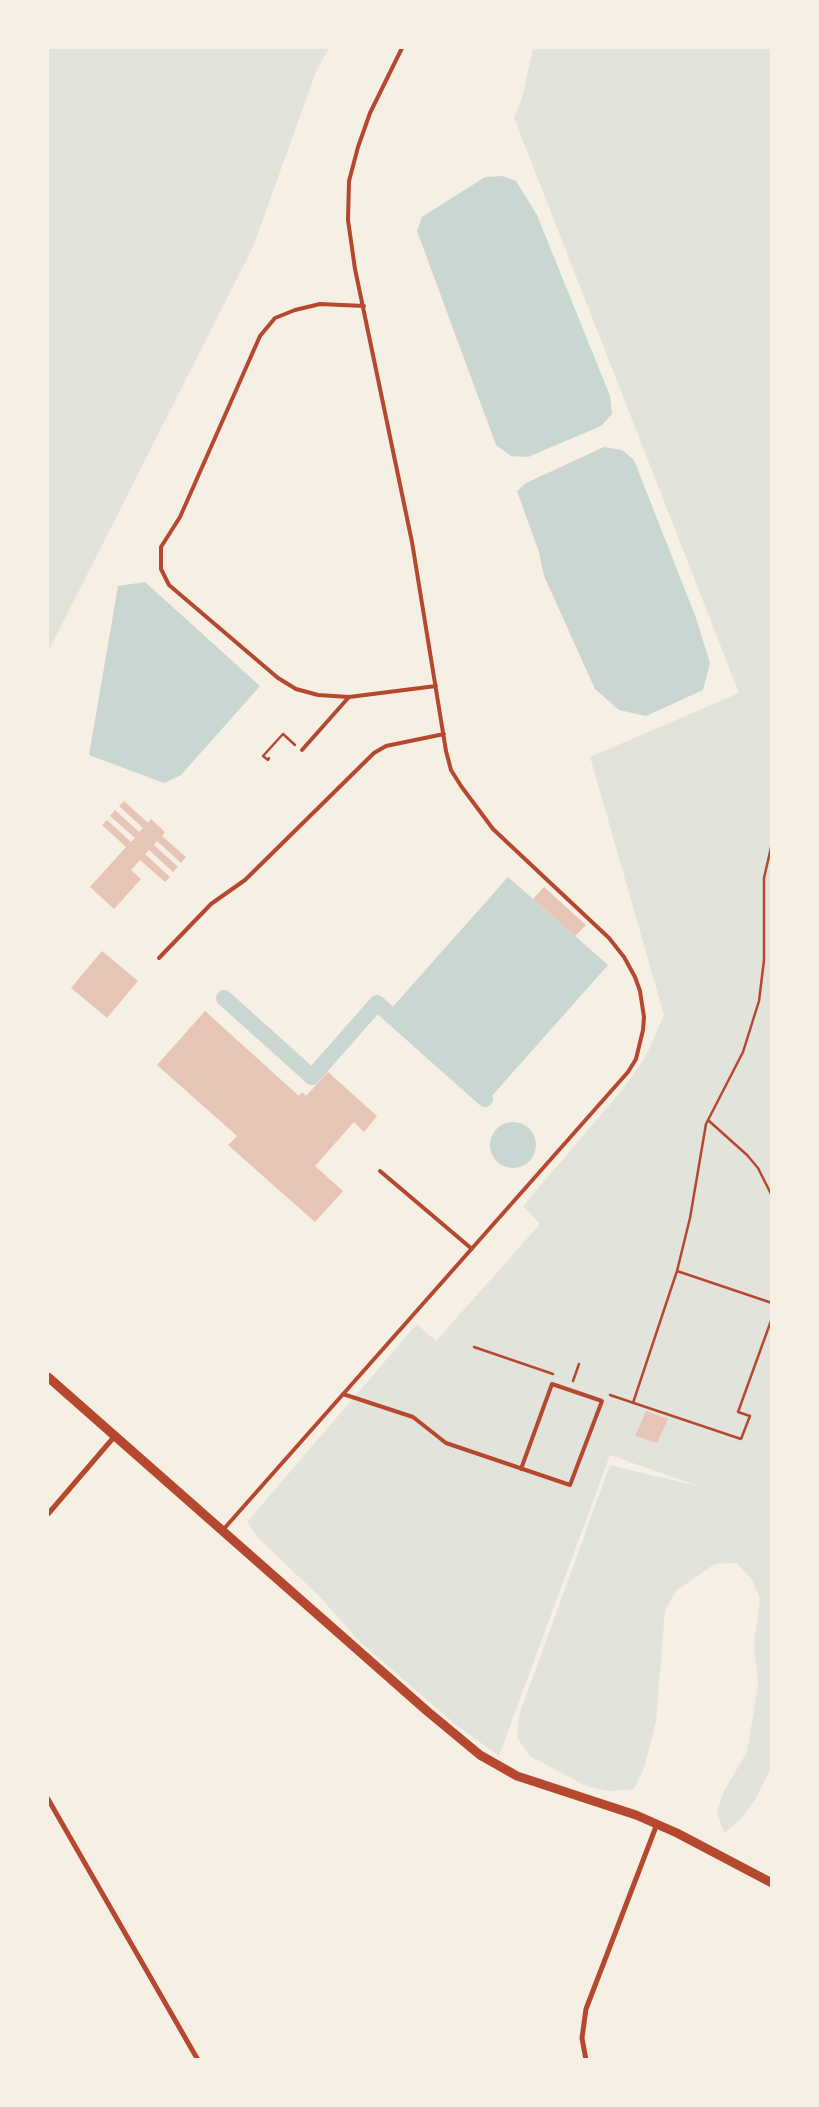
<!DOCTYPE html>
<html>
<head>
<meta charset="utf-8">
<style>
	body { margin:0 }
	#map { position:relative; width:819px; height:2107px; overflow:hidden; background:#f6efe4; font-family:Overpass,sans-serif }
	canvas { display:block }
	.frame { position:absolute; inset:0; border:49px solid #f6efe4; pointer-events:none }
</style>
</head>
<body>
<div id="map">
<canvas width="819" height="2107"></canvas>
<div class="frame"></div>
</div>
<script>
const g = document.querySelector('canvas').getContext('2d');
g.lineJoin = 'round';
function paint(path, color) { g.fillStyle = color; g.fill(path, 'evenodd'); }
const shape = rows => new Path2D(rows.map(r => 'M' + r).join(''));
function strokePath(path, color, width, dash) { g.strokeStyle = color; g.lineWidth = width; g.lineCap = dash ? 'butt' : 'round'; g.setLineDash(dash || []); g.stroke(path); }
paint(shape([
	[48,48,329,48,316,72,253,247,48,652],
	[533,48,771,48,772,1766,755,1800,741,1819,724,1833,717,1812,724,1791,747,1752,758,1685,754,1644,760,1599,752,1580,737,1563,715,1564,677,1590,665,1610,656,1722,644,1768,634,1789,611,1791,588,1787,530,1756,517,1738,519,1715,610,1465,701,1487,610,1455,499,1756,456,1725,360,1642,319,1596,259,1539,247,1522,417,1324,436,1341,540,1224,523,1206,623,1089,646,1056,664,1015,590,757,739,693,514,118,522,98]
]), '#e2e4dc');
paint(shape([
	[503,176,516,181,537,215,610,396,612,414,601,426,528,457,511,456,496,445,417,231,422,217,485,177],
	[604,447,622,450,634,460,696,618,710,663,703,690,646,716,619,710,595,689,544,576,539,552,517,491,526,483],
	[145,582,260,686,181,775,164,783,89,755,118,586],
	[508,877,608,965,490,1098,390,1010],
	'490 1145a23 23 0 1 1 46 0a23 23 0 1 1-46 0Z'
]), '#c9d6d2');
strokePath(shape([
	[224,998,312,1077,377,1003,485,1099]
]), '#c9d6d2', 16);
paint(shape([
	[124,801,148,823,151,819,165,832,162,836,186,857,181,863,157,841,154,845,178,867,173,872,149,850,145,854,170,877,165,882,140,860,131,870,141,879,114,909,90,887,126,847,102,825,107,820,131,842,135,838,110,816,115,810,139,832,143,828,119,806],
	[544,887,586,925,575,936,533,899],
	[102,951,138,981,107,1018,71,988],
	[205,1011,299,1096,302,1092,306,1096,328,1072,377,1116,364,1132,354,1122,315,1166,343,1191,315,1222,228,1145,237,1136,157,1065],
	[646,1411,668,1419,657,1443,635,1436]
]), '#e6c5b7');
strokePath(shape([
	[269,758,268,760,263,756,283,734,295,745],
	[708,1120,747,1155,758,1168,772,1196],
	[677,1271,690,1218,706,1124,743,1052,759,1001,764,960,764,878,772,843],
	[474,1347,553,1374],
	[573,1381,579,1364],
	[610,1395,741,1439,750,1416,738,1412,772,1318],
	[633,1403,677,1271,772,1303]
]), '#b5482f', 2.5);
strokePath(shape([
	[349,697,318,695,296,689,278,678,169,585,161,569,161,547,180,517,260,336,275,318,295,310,320,304,364,306],
	[302,750,349,697,436,686],
	[159,958,211,904,245,880,374,753,386,746,444,734],
	[380,1171,472,1249],
	[343,1394,413,1417,446,1443,570,1485,602,1401,552,1384,521,1469],
	[222,1531,628,1072,636,1059,643,1030,644,1017,640,991,635,977,624,957,609,938,493,829,461,786,451,770,446,751,412,542,355,269,348,220,349,181,358,147,370,113,402,48]
]), '#b5482f', 4);
strokePath(shape([
	[48,1514,114,1437],
	[48,1799,198,2060],
	[586,2060,582,2038,586,2009,657,1824]
]), '#b5482f', 5);
strokePath(shape([
	[48,1377,427,1711,480,1755,517,1776,636,1815,677,1833,772,1883]
]), '#b5482f', 9);
</script>
</body>
</html>
